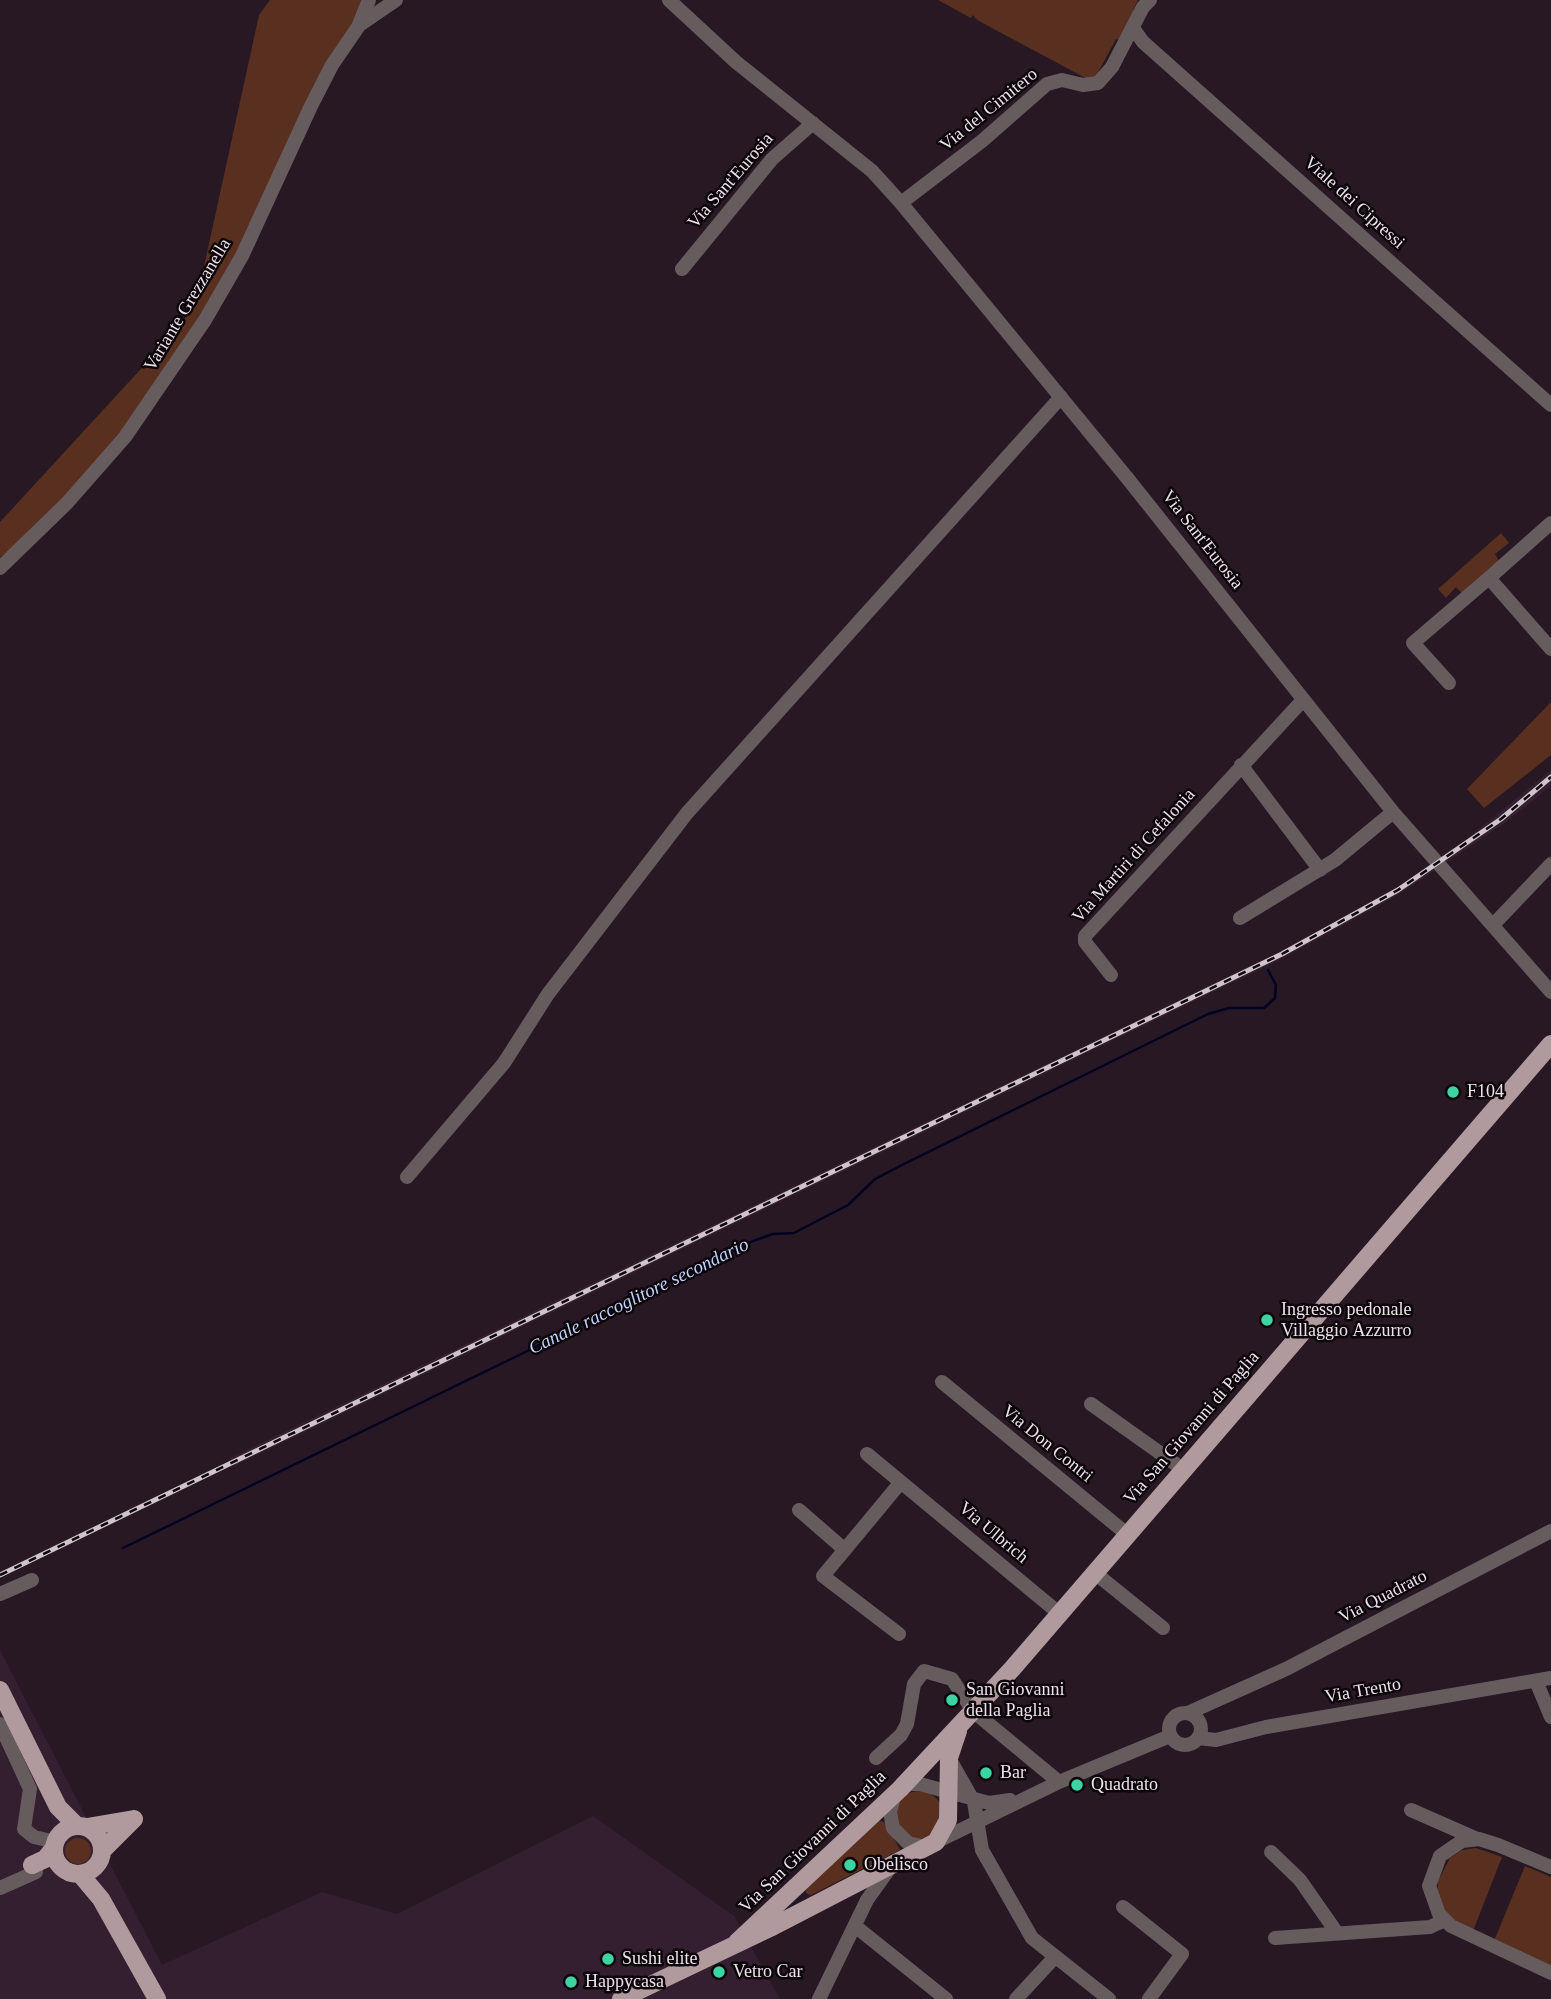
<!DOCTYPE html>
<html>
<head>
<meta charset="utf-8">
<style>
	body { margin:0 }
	canvas { display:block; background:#271823 }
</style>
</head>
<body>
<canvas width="1551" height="1999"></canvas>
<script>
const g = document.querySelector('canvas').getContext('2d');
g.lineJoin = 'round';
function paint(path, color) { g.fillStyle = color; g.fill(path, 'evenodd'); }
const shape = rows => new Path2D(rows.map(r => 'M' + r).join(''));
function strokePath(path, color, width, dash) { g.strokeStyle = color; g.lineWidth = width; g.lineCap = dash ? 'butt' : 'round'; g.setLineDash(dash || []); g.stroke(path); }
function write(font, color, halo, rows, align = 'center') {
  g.font = font + ' "Times New Roman",serif'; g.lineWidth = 5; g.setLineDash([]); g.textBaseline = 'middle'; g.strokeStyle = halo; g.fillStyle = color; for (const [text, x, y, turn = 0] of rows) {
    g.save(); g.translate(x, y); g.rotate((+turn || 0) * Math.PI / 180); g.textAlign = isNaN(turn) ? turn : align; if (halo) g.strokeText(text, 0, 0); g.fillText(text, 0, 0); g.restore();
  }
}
paint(shape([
	[1551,770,1551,786,1505,823,1401,893,1283,958,234,1466,230,1458,1279,952,1396,888,1464,841],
	[0,1650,162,1965,322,1892,397,1914,593,1816,734,1916,780,1999,0,1999]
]), '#331f2f');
paint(shape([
	[270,0,367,0,209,308,108,451,25,539,0,557,0,522,174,333,196,303,259,15],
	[938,0,1138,0,1133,10,1136,12,1121,40,1116,39,1093,82,977,20,973,15,971,18],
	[1501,533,1509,543,1495,554,1499,561,1462,593,1456,587,1446,598,1438,589],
	[1551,702,1551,755,1484,808,1467,789],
	'895 1815a24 24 0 1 1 48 0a24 24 0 1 1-48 0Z',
	[878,1820,886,1823,900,1850,811,1895,807,1894,805,1889],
	'65 1851a13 13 0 1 1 26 0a13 13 0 1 1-26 0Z',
	[1476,1848,1502,1857,1473,1931,1445,1914,1437,1892,1438,1881,1450,1858,1462,1850],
	[1525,1866,1551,1877,1551,1969,1494,1941]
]), '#592f1f');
strokePath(shape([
	[123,1548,753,1241,773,1234,794,1233,848,1205,875,1179,904,1164,1208,1014,1229,1008,1264,1008,1275,998,1276,985,1268,970]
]), '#010322', 2.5);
strokePath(shape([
	[669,0,736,62,872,171,901,203,1128,479,1393,812,1551,992],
	[361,24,396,0],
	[1133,28,1143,42,1551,405],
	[901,203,982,141,1047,84,1062,80,1083,85,1098,83,1112,67,1143,7,1150,0],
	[682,269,772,159,813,123],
	[1551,523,1489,578,1551,649],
	[0,568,67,503,125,437,205,320,242,256,311,106,332,65,358,27,369,0],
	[1449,683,1413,643,1489,578],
	[1241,765,1320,870],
	[1240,918,1335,860,1393,812],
	[1493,925,1551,864],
	[1111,975,1085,942,1085,936,1303,700],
	[407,1177,504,1063,548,994,687,813,1061,397],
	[942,1382,1128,1535],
	[1091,1404,1184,1470],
	[867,1454,1060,1614],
	[799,1510,845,1550],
	[1095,1573,1163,1628],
	[0,1594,32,1580],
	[899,1634,823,1576,901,1482],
	[1536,1681,1551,1717],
	[1188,1713,1286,1669,1551,1531],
	'1169 1729a16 16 0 1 1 32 0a16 16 0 1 1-32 0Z',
	[0,1724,30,1789,24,1829,34,1837,56,1842],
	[1198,1738,1216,1740,1266,1727,1551,1678],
	[876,1758,901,1735,907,1724,914,1684,924,1671,952,1679,973,1711,1059,1782],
	[949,1758,974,1802,982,1850,1032,1938,1109,1999],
	[1411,1810,1477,1839],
	[936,1842,1059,1782,1170,1736],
	[926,1847,908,1843,893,1828,890,1812,894,1797,908,1784,920,1784,989,1803,1010,1800],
	[1271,1852,1300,1880,1337,1933],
	[1551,1867,1498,1845,1479,1839,1462,1841,1440,1856,1429,1886,1439,1914,1451,1926,1551,1973],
	[0,1888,36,1872],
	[1123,1907,1182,1954,1149,1999],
	[855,1926,946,1999],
	[1275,1938,1430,1927,1445,1920],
	[819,1999,867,1900,892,1865],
	[1016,1999,1054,1958]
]), '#665c5d', 14);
strokePath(shape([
	[0,1690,58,1807,77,1826],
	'54 1850a24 24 0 1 1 48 0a24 24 0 1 1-48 0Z',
	[87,1827,134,1819],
	[102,1851,134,1819],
	[32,1865,45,1859,54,1848],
	[80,1874,101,1899,157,1999],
	[737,1942,900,1789,1012,1669,1551,1044],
	[621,1999,770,1928,936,1842,948,1820,949,1758,958,1731]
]), '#b09a9d', 18);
const rail = shape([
	[0,1575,1282,954,1398,890,1501,819,1551,777]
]);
strokePath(rail, '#cfc3cc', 5);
strokePath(rail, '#0c060a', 2.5, [8]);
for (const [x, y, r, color] of [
	[1453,1092,7,"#3dd4a3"],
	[1267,1320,7,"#3dd4a3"],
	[952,1700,7,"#3dd4a3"],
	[986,1773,7,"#3dd4a3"],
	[1077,1785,7,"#3dd4a3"],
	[850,1865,7,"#3dd4a3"],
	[608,1959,7,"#3dd4a3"],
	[719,1972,7,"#3dd4a3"],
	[571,1982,7,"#3dd4a3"]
]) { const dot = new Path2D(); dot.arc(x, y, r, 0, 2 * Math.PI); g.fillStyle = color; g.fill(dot); strokePath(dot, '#0c060a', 2.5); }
write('18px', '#ede2ea', '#0c060a', [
	["Via del Cimitero",989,110,-39],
	["Via Sant'Eurosia",731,181,-49],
	["Viale dei Cipressi",1354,203,42],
	["Variante Grezzanella",188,305,-59],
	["Via Sant'Eurosia",1202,540,52],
	["Via Martiri di Cefalonia",1134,856,-48],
	["Via San Giovanni di Paglia",1192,1428,-49],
	["Via Don Contri",1047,1444,39],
	["Via Ulbrich",993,1533,40],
	["Via Quadrato",1383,1597,-27],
	["Via Trento",1363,1691,-10],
	["Via San Giovanni di Paglia",813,1842,-44]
]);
write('18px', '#ede2ea', '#0c060a', [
	["F104",1467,1092],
	["Ingresso pedonale",1281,1310],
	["Villaggio Azzurro",1281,1331],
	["San Giovanni",966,1690],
	["della Paglia",966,1711],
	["Bar",1000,1773],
	["Quadrato",1091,1785],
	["Obelisco",864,1865],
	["Sushi elite",622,1959],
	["Vetro Car",733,1972],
	["Happycasa",585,1982]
], 'left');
write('italic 19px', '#c1d2fa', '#0c060a', [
	["Canale raccoglitore secondario",639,1297,-26]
]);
</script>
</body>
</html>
